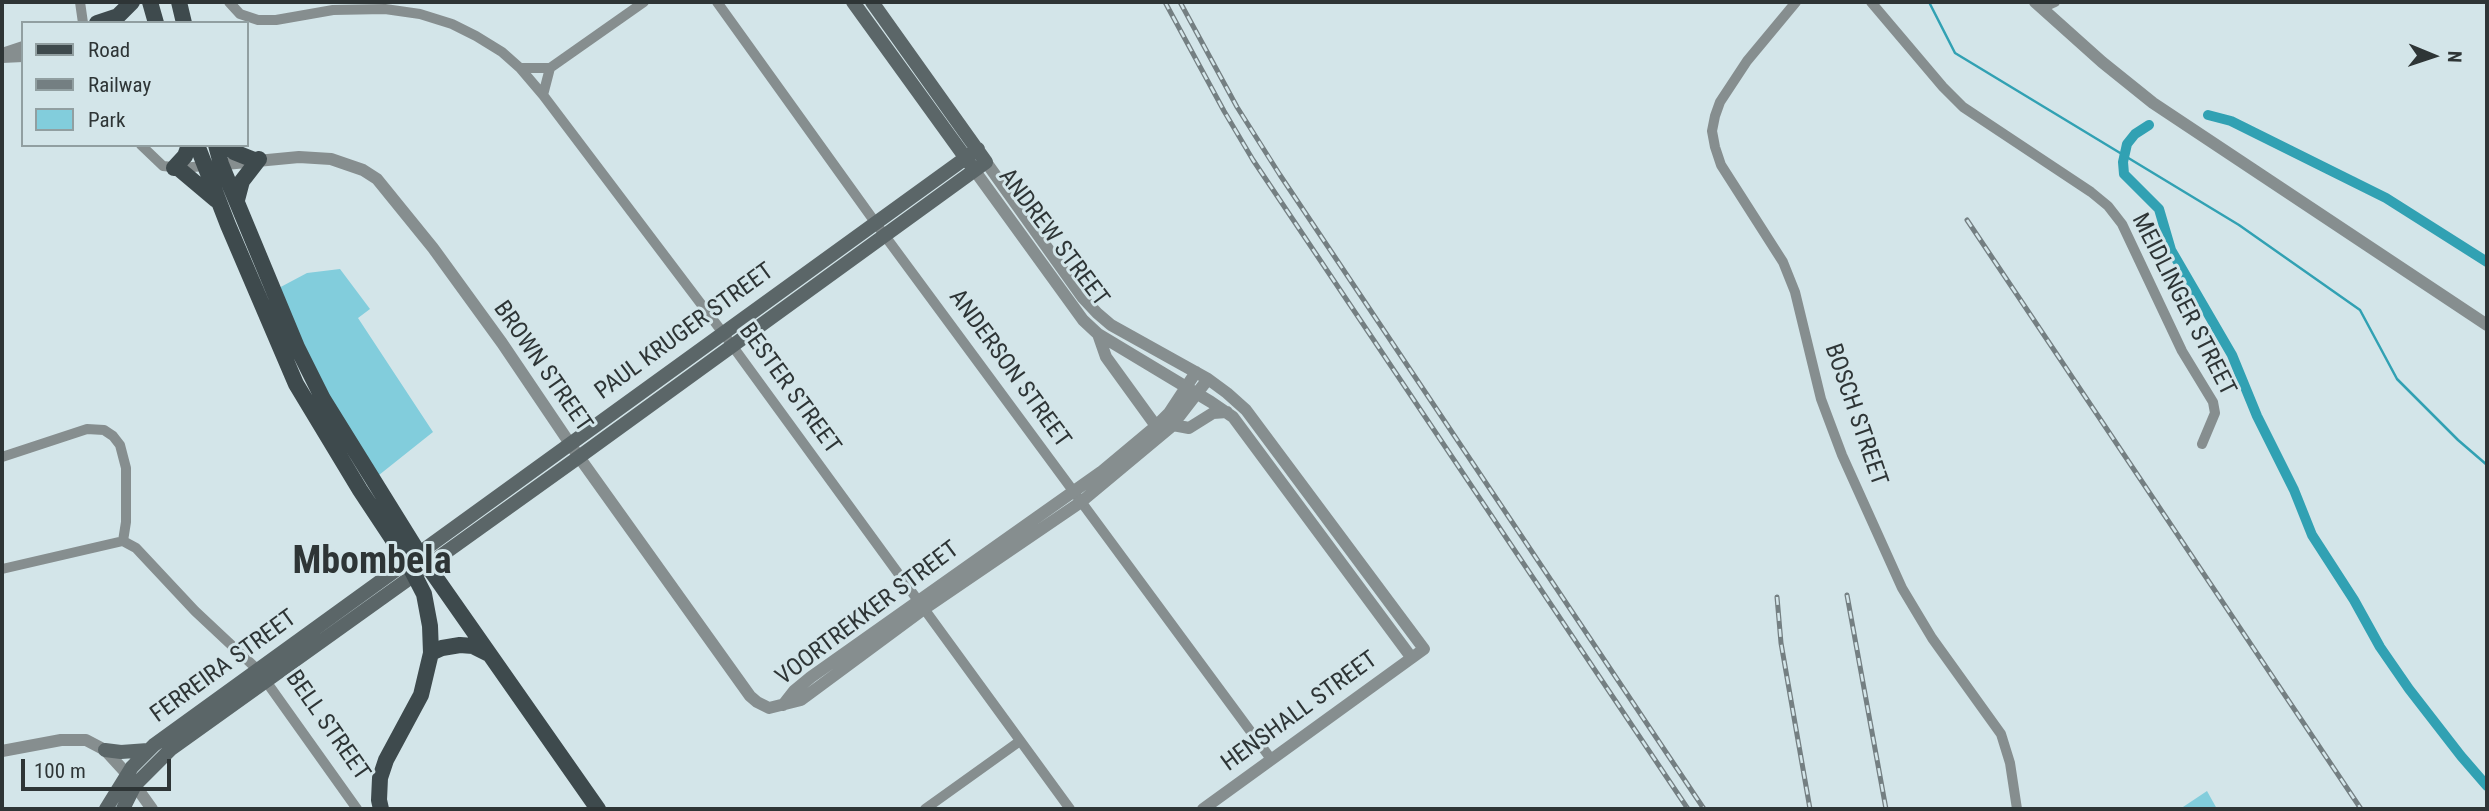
<!DOCTYPE html>
<html>
<head>
<meta charset="utf-8">
<style>
	body { margin:0 }
	#map { position:relative; width:2489px; height:811px; overflow:hidden; background:#d3e5e9; font-family:"Roboto Condensed",sans-serif }
	canvas { display:block }
	.frame { position:absolute; inset:0; border:4px solid #2e3536; pointer-events:none }
	.legend { position:absolute; left:21px; top:21px; width:228px; height:126px; box-sizing:border-box; background:#d3e5e9; border:2px solid #919fa1; margin:0; padding:9px 12px; list-style:none; font-size:21px; color:#2e3536 }
	.legend li { display:flex; align-items:center; gap:14px; height:35px }
	.legend b { width:35px; border:2px solid #919fa1 }
	.north { position:absolute; left:2398px; top:21px; width:70px; height:70px; -webkit-text-stroke:5px #d3e5e9; paint-order:stroke; rotate:92deg; font-size:19px; font-weight:700; line-height:28px; text-align:center; color:#2e3536 }
	.north::after { content:''; display:block; margin:auto; width:24px; height:32px; background:#2e3536; clip-path:polygon(50% 0,100% 100%,50% 72%,0 100%) }
	.scale { position:absolute; left:21px; top:759px; width:150px; height:32px; box-sizing:border-box; border:4px solid #2e3536; border-top:0; padding-left:9px; font-size:21px; line-height:24px; white-space:nowrap; color:#2e3536; -webkit-text-stroke:5px #d3e5e9; paint-order:stroke }
</style>
</head>
<body>
<div id="map">
<canvas width="2489" height="811"></canvas>
<div class="frame"></div>
<ul class="legend">
<li><b style="height:9px;background:#3e4a4d"></b>Road</li>
<li><b style="height:9px;background:#747f82"></b>Railway</li>
<li><b style="height:19px;background:#82cddc"></b>Park</li>
</ul>
<div class="north">N</div>
<div class="scale">100 m</div>
</div>
<script>
const g = document.querySelector('canvas').getContext('2d');
g.lineJoin = 'round';
function paint(path, color) { g.fillStyle = color; g.fill(path, 'evenodd'); }
const shape = rows => new Path2D(rows.map(r => 'M' + r).join(''));
function strokePath(path, color, width, dash) { g.strokeStyle = color; g.lineWidth = width; g.lineCap = dash ? 'butt' : 'round'; g.setLineDash(dash || []); g.stroke(path); }
function write(font, color, halo, rows, align = 'center') {
  g.font = font + ' "Roboto Condensed",sans-serif'; g.lineWidth = 6; g.setLineDash([]); g.textBaseline = 'middle'; g.strokeStyle = halo; g.fillStyle = color; for (const [text, x, y, turn = 0] of rows) {
    g.save(); g.translate(x, y); g.rotate((+turn || 0) * Math.PI / 180); g.textAlign = isNaN(turn) ? turn : align; if (halo) g.strokeText(text, 0, 0); g.fillText(text, 0, 0); g.restore();
  }
}
paint(shape([
	[340,269,370,309,358,318,433,432,374,479,343,430,275,290,307,273],
	[2207,791,2217,809,2180,809]
]), '#82cddc');
strokePath(shape([
	[1929,2,1955,53,2239,225,2360,310,2397,379,2458,440,2487,465]
]), '#31a1b3', 2.5);
strokePath(shape([
	[2208,115,2231,121,2386,198,2487,262],
	[2149,125,2135,134,2127,144,2123,162,2124,174,2159,209,2171,250,2232,355,2257,416,2294,490,2312,535,2354,600,2380,647,2409,689,2461,756,2487,786]
]), '#31a1b3', 10);
strokePath(shape([
	[80,2,83,23],
	[229,2,240,14,258,20,276,20,333,10,385,9,420,14,452,24,476,36,502,52,520,68,543,95,723,333,1070,809],
	[717,2,885,236,1271,759],
	[1796,2,1747,61,1720,102,1715,116,1712,131,1715,147,1721,165,1783,262,1795,292,1821,399,1842,455,1902,588,1932,638,2001,734,2010,763,2017,809],
	[1871,2,1943,87,1963,107,2091,192,2108,206,2122,224,2182,351,2213,402,2215,413,2202,444],
	[2042,8,2055,2],
	[2,53,23,46],
	[2,58,23,57],
	[520,68,550,68],
	[543,95,550,68,644,2],
	[141,145,163,166,182,168,204,166],
	[2,457,87,429,104,430,113,436,120,445,126,468,126,522,123,541],
	[123,541,136,548,195,611,258,670,357,809],
	[2,569,123,541],
	[925,809,1020,741]
]), '#868e8f', 10);
strokePath(shape([
	[2035,2,2102,62,2153,103,2487,325],
	[986,162,1083,298,1097,313,1111,325,1208,379,1227,393,1246,410,1424,649,1203,809],
	[215,165,299,157,331,159,363,170,377,179,433,248,502,343,579,457,750,696,757,702,769,708,801,700,924,609,1081,502,1171,427,1208,379],
	[975,171,1083,320,1098,334,1211,402,1233,417,1411,657],
	[1098,334,1106,357,1156,426],
	[1173,425,1189,428,1213,413,1227,412],
	[783,705,794,691,811,677,1101,472,1156,426,1169,413,1196,372],
	[2,751,61,740,86,740,105,750,127,774,152,809]
]), '#868e8f', 12);
strokePath(shape([
	[853,2,970,164],
	[105,750,121,752,148,750],
	[106,809,132,767,154,745,978,149],
	[123,809,135,785,171,749,579,457,986,162,872,2]
]), '#5b6668', 14);
strokePath(shape([
	[150,2,156,23],
	[179,2,184,23],
	[97,23,118,16,132,2],
	[197,145,228,225,296,384,360,490,407,561,424,594,430,626,431,653,421,695,386,760,380,778,379,800,381,809],
	[216,145,221,164,297,347,323,399,418,552,598,809],
	[225,145,234,152,254,160],
	[174,168,185,156,189,145],
	[178,168,216,200],
	[237,200,242,181,259,159],
	[431,653,442,648,460,645,473,646,489,654]
]), '#3e4a4d', 16);
const rail = shape([
	[1165,2,1224,111,1253,160,1688,809],
	[1180,2,1237,107,1280,175,1704,809],
	[1967,220,2361,809],
	[1847,595,1886,809],
	[1777,597,1781,643,1810,809]
]);
strokePath(rail, '#747f82', 5);
strokePath(rail, '#d3e5e9', 2.5, [8]);
write('24px', '#2e3536', '#d3e5e9', [
	["ANDREW STREET",1053,238,53],
	["MEIDLINGER STREET",2183,305,63],
	["PAUL KRUGER STREET",685,332,-36],
	["BROWN STREET",542,367,55],
	["ANDERSON STREET",1009,369,54],
	["BESTER STREET",789,389,54],
	["BOSCH STREET",1855,415,71],
	["VOORTREKKER STREET",868,614,-37],
	["FERREIRA STREET",224,667,-36],
	["HENSHALL STREET",1300,712,-36],
	["BELL STREET",327,726,55]
]);
write('bold 38px', '#2e3536', '#d3e5e9', [
	["Mbombela",372,563]
]);
</script>
</body>
</html>
